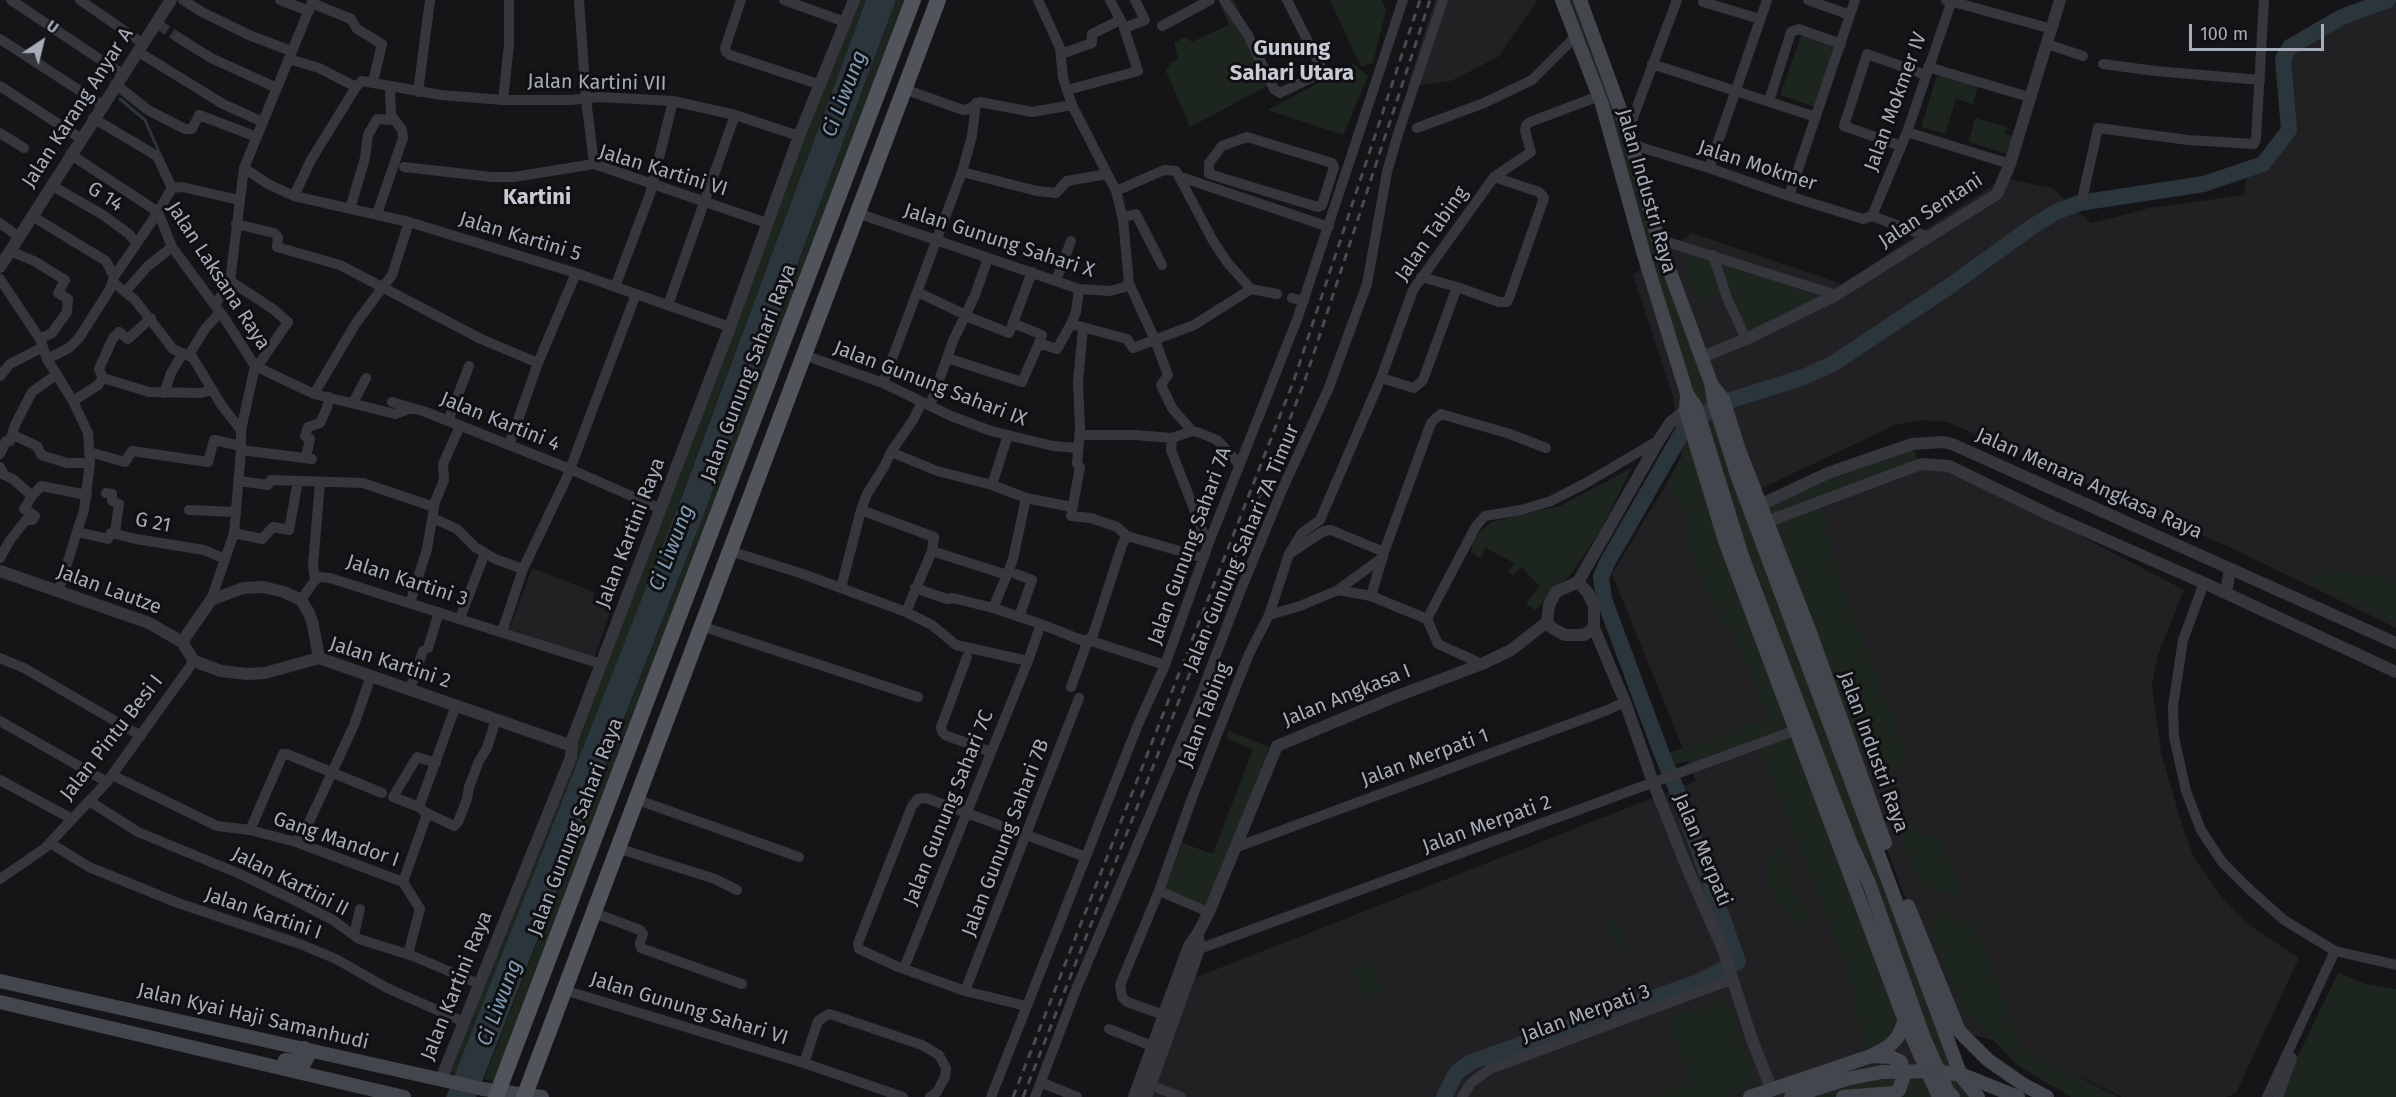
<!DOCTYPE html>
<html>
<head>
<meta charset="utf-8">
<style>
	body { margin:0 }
	#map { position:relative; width:2396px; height:1097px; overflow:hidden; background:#151517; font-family:"Fira Sans",sans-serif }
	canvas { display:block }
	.north { position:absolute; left:12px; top:12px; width:60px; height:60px; -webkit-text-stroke:4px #101012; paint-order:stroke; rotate:35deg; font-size:16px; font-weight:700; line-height:24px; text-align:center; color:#a6acb8 }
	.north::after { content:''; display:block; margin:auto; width:21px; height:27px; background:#a6acb8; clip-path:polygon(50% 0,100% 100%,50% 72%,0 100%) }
	.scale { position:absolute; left:2189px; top:24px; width:135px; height:27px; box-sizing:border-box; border:3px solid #a6acb8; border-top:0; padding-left:8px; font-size:18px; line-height:21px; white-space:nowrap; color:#a6acb8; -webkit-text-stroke:4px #101012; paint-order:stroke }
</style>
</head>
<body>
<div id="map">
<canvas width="2396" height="1097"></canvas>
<div class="north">U</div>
<div class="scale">100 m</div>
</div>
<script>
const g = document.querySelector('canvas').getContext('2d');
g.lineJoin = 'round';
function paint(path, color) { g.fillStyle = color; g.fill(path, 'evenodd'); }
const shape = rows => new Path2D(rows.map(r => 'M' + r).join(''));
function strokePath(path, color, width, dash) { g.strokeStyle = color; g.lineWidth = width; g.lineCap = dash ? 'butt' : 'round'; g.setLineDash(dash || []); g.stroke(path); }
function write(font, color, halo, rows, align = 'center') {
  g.font = font + ' "Fira Sans",sans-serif'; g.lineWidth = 6; g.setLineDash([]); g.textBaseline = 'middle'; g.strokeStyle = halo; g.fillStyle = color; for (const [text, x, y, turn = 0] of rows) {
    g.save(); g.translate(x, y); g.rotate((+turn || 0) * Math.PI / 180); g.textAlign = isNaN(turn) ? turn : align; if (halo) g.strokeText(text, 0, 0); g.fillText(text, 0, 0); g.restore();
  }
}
paint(shape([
	[1435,0,1538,0,1498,57,1451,81,1407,87],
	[2389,0,2396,0,2396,628,2240,552,1948,422,1920,420,1895,425,1703,516,1951,1097,1129,1097,1166,989,1696,781,1612,574,1682,458,1673,396,1633,275,1692,233,1842,284,2004,178,2052,188,2091,223,2150,208,2244,195,2248,170,2263,164,2289,130,2283,59,2291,46,2342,17],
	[1921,465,1949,467,2184,590,2158,655,2152,685,2161,752,2180,818,2194,858,2225,901,2252,927,2299,958,2236,1093,2226,1097,2122,1097,2020,1048,1959,1031,1903,892,1766,522],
	[532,568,594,592,593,596,613,604,594,658,509,629]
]), '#212124');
paint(shape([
	[854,0,866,0,672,521,457,1074,443,1073,571,757],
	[896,0,913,0,501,1083,484,1079,713,491],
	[1221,0,1234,0,1271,84,1190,127,1166,71,1170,64,1178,59,1174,43,1185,37,1192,42,1229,25,1221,7],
	[1330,0,1381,0,1386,9,1373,63,1361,67],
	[1562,0,1580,0,1658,239,1944,1028,1978,1097,1953,1097,1742,556],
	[1803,31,1837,43,1815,107,1780,95],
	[1354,64,1368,76,1343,135,1268,110],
	[1938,72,1978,86,1973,104,1956,99,1945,134,1921,127],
	[1975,118,2007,127,2005,134,2014,136,2007,154,1969,142],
	[1681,247,1820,296,1748,331,1729,289,1697,302],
	[1693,435,1905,1021,1871,1056,1859,1027,1850,979,1776,789,1756,744,1784,733,1667,767,1666,754,1768,718,1733,631,1718,617,1684,535,1685,514,1667,484],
	[1913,446,1918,464,1817,503,1830,520,1826,527,1845,593,1902,739,1910,772,1881,766,1854,757,1760,505],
	[1632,468,1599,533,1571,574,1535,610,1526,603,1539,586,1522,567,1513,575,1509,572,1514,563,1486,548,1480,558,1471,552,1474,538,1491,522,1560,506],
	[2345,572,2396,578,2396,621,2310,584,2310,575],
	[1229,731,1269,747,1209,906,1165,889,1182,843,1213,854,1253,749,1226,738],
	[1896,821,1942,841,1965,898,1919,886],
	[1778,840,1792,870,1790,876,1791,886,1796,894,1803,899,1812,921,1801,925,1779,907,1769,885,1767,874,1769,859],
	[1935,909,1977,925,2022,1048,2118,1097,2071,1097,2016,1064,1963,1008,1931,930],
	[1616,919,1629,948,1616,954,1603,924],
	[1372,959,1384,992,1364,999,1352,966],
	[2338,973,2365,984,2396,989,2396,1097,2278,1097],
	[1727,998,1758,1085,1725,1097,1643,1097,1690,1081,1668,1019],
	[1925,1071,1938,1097,1792,1097,1810,1090]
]), '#1d261e');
paint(shape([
	[866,0,896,0,707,506,476,1097,446,1097,682,496]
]), '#2b353c');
strokePath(shape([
	[120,99,145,120,160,154]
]), '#2b353c', 3);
strokePath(shape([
	[1444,1097,1456,1073,1471,1062,1698,982,1738,962,1679,795,1661,752,1604,599,1601,577,1607,563,1687,424,1728,401,1804,377,1834,363,1947,288,2033,226,2056,212,2079,203,2204,184,2263,164,2289,130,2283,59,2290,47,2342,17,2388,0]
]), '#2b353c', 16);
strokePath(shape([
	[159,25,179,38]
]), '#323337', 10, [10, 5]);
strokePath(shape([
	[11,0,122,74],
	[80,0,142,43],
	[183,0,202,12,249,35,291,51],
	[280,0,309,11],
	[579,0,586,99,594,164],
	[741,0,725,48,726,52,730,55,821,85],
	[784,0,845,22],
	[1038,0,1060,48,1063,78,1072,105,1116,191,1123,219,1129,283,1155,340,1168,375,1161,385,1172,408,1192,431],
	[1110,0,1123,25],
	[1224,0,1248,35,1274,89,1280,93,1315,76,1321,67,1287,0],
	[1808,0,1850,15],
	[1946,0,2052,29],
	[1703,2,1760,19],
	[312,3,351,19,357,29,382,44,373,82],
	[1162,26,1210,0],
	[179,38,211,58,277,88],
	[0,39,102,105],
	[2047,44,2083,56],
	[137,51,223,104,263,122],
	[1061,54,1092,43,1092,34,1120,20],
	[289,59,319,68,356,87],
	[1652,64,1816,117],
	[2103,64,2155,71,2260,80],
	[1928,67,2029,97],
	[115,84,148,110,185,129,192,129,199,115,257,137],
	[0,86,80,138],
	[904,89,963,110,968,109,980,102,1032,112,1072,105],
	[1067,90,1138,71,1124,28,1145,20,1135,0],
	[418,92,430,0],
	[503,100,509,45,509,0],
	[1769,101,1791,32,1799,29,1841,44],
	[93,118,157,156,172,188],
	[1417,128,1484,103,1532,80,1576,36],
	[1628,131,1677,0],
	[1907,132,2010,164],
	[0,133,24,148],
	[1247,137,1332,163,1334,167,1322,205,1318,207,1209,174,1209,163,1222,146,1247,137],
	[1631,141,1643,148,1709,168,1789,196,1863,219,1872,216],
	[1901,146,1844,126,1867,54,1926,75],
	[70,154,158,212,172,247,225,319,255,366,241,430,241,450,234,533,211,600],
	[404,167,492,177,514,177,594,164,767,223],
	[244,168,268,184,294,196,409,222,576,273,730,327],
	[1709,168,1767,0],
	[962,172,1037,191,1056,193,1067,181,1107,174],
	[1181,177,1329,227],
	[51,185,103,215,129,234,136,243],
	[172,188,182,187,239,200],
	[1116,191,1164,170,1176,171,1213,241,1227,262,1251,289,1277,294],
	[2083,195,2098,128,2188,140,2254,144,2256,139,2264,0],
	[294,196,311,160,356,87,362,81,441,95,503,100,571,100,599,97,673,101,735,115,799,136],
	[1789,196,1855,0],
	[350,209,365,158,368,135,377,119,393,120],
	[857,213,1079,289,1110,291,1125,287,1129,283],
	[377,214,403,138,402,130,391,115,390,87],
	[32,216,106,261,114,277],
	[1872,216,1907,132,1952,0],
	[1872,216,1929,237],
	[1123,217,1136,214,1162,265],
	[0,223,19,237],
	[236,224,274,233,278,237,277,247,340,265,481,339,538,363],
	[1658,239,1836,295],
	[10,251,34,261,65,280,58,293,68,299,67,312,52,333,40,339],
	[1713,255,1727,298,1746,339],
	[1421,277,1457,287,1499,302,1507,302,1509,298,1544,198,1539,192,1494,177],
	[0,279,40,339,47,359,73,401,88,433,90,463,84,510,58,592],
	[230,281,273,309,288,322,257,367],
	[1056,281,1071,241],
	[113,282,135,300,173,349,193,358,222,406,241,430],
	[615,287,650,194,673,101],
	[125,292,148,266,172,247],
	[917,292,966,315],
	[1292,298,1304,301],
	[215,305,230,281,244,168,313,0],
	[668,305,735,115],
	[966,316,1009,333,1013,323,1042,335,1039,343,1057,349,1071,324,1127,339,1133,348,1194,325,1251,289],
	[151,318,128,339,119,332,113,338,99,369,103,378,149,392,201,393,212,390],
	[1013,323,1032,272],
	[1071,324,1076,312,1079,289],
	[1083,328,1078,382,1080,429,1077,464,1080,467,1071,516,1091,518,1117,527,1127,536],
	[189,355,205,329,220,312],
	[804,355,883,383,951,416,991,431,1053,446,1078,448],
	[947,358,1022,382,1039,343],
	[47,359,69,348,79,338,110,289,114,277,158,212,172,188],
	[255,366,314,394,395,414,412,408,423,411,570,469,661,509],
	[0,376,10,364,43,347],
	[1381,378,1414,388,1423,380,1457,287],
	[883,383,962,172,972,136,976,103],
	[164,393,171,373,183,353],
	[314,394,356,323,392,275,409,222],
	[73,401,98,385,103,378],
	[392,402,412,408],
	[922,402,913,420,891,452,884,467,867,494,861,510,934,537,932,551,1007,575,993,608,1041,624],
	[353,403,366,378],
	[930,406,953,341,975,295,988,258],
	[448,421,469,366],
	[13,435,37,446,41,454,44,456,67,463,90,463],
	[1080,435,1135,435,1172,438,1192,431,1200,433,1217,440,1239,464],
	[1172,438,1171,450,1208,545],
	[509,445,538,363,576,273],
	[241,450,312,459],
	[89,452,125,462,132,451,208,462,214,440,241,446],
	[891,452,937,471,992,485,1008,435],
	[0,454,6,441,10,441,15,425,32,392,57,374],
	[306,457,310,439,305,436,308,427,320,423,327,408,329,397],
	[0,467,4,475,13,479,32,496,24,509,35,516,33,520,26,520,10,540,0,558],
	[239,481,268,485,271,480,363,483,434,507],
	[992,485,1026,498,1072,507],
	[106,493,112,494,112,501,119,504,115,533],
	[32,496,41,486,87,495],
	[189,510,236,512],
	[433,518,457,529,475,547,495,559,523,569],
	[78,532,108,539,111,533,136,539,204,550,225,559],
	[234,533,262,539,273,527,289,530,298,481],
	[730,551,803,574,906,612,932,625,956,645,1028,661],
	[1289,554,1324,531,1331,530,1384,552],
	[1016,574,1032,580,1019,617],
	[1007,575,1013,559,1026,498],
	[315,580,313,565,320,483],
	[2204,583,2183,640,2173,706,2174,737,2186,791,2201,830,2222,862,2249,889,2284,920,2335,951,2396,965],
	[841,588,861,510],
	[915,588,947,599,953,598,993,608],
	[1338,590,1383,557],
	[1371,596,1384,552,1431,423,1436,418,1441,414,1510,434,1546,448],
	[301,600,315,580,320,577,330,578,601,664],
	[410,603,427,549,435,502,444,480,443,464,460,426],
	[906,612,932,551],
	[1269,615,1300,606,1338,590,1371,596,1427,619,1438,644,1482,664],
	[460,618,485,553],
	[1427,619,1476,526,1485,516,1521,510,1551,501,1586,483,1659,440],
	[701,626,918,697],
	[502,632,523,569,567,477,636,294],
	[428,648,439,612],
	[967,657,941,727,942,731,945,735,991,752],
	[0,658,24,668,141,736],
	[1071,687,1088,640,1093,635,1122,545,1127,536,1204,558],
	[410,689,423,651],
	[0,721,107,782],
	[436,763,417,757,393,797,419,807,425,812,454,826,458,822,467,799,469,787,479,761,487,748,496,719],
	[112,775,217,826,250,830,296,842,403,882],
	[0,780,72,819],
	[635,799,799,857],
	[89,801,138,832,240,874,298,902,333,920,359,939,413,956,479,984],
	[419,807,456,705],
	[250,830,283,754,287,754,382,793],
	[296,842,310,820,354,725,371,676],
	[50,843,89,867,178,903,300,944,336,959,387,988,464,1022],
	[1237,847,1605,711,1625,702],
	[617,848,715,879,737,890],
	[0,879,45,848,107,782,194,661],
	[403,882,420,909,408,954],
	[403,882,426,817,425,812],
	[1159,891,1209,912],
	[592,912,640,930,643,934,640,943,641,948,742,984],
	[354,935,360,909],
	[1194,948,1199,949,1796,730],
	[904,968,1028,661,1041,624,1081,640,1088,640,1165,665],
	[564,990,804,1063,903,1097],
	[965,991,1079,698],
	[1026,1006,965,991,896,966,859,949,858,943,912,806,918,799,926,798,1086,857],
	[1164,1015,1127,1002,1122,997,1120,985,1159,891,1192,798,1249,654,1269,615,1289,554,1302,533,1320,520,1381,378,1413,290,1494,177,1531,152,1525,131,1526,125,1530,122,1599,96],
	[1109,1029,1152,1046],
	[804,1063,818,1021,829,1014,836,1016,922,1045,939,1055,946,1068,945,1077,937,1092,930,1097],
	[1145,1083,1181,1097],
	[1045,1084,1077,1097],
	[991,1097,1137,727,1165,665,1208,545,1298,317,1403,0],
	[1035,1097,1075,992,1199,699,1240,592,1282,490,1328,390,1367,284,1387,172,1398,134,1443,0],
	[1462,1097,1471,1083,1490,1069,1733,979],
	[2267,1097,2335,951],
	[2278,1097,2292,1058]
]), '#36373d', 10);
strokePath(shape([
	[0,267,171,0],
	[1702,357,1746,339,1836,295,1997,194,2010,164,2060,0],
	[1760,505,1828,473,1912,444,1943,442,1952,444,2396,643],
	[1766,522,1921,464,1949,466,2052,516,2204,583,2396,672],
	[0,571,149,623,182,642,194,661,221,671,247,674,265,673,319,658,572,746],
	[1578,582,1659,440,1670,423,1686,410],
	[1578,582,1588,593,1594,606,1594,628,1584,635,1565,635,1552,628,1547,622,1549,605,1556,592,1578,582],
	[2226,593,2230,569],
	[1594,628,1625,702,1653,782,1688,870,1723,949,1751,1037,1771,1088],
	[182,642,211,600,243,588,263,587,284,592,301,600,309,613,313,625,319,658],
	[441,1079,571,757,572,740,730,327,799,136,854,0],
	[1134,1097,1189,946,1198,933,1209,912,1277,746,1392,698,1482,664,1511,650,1547,622],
	[1146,1097,1199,949,1198,933]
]), '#36373d', 12);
strokePath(shape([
	[1562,0,1602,104,1644,255,1687,394,1686,410,1693,435,1725,541,1905,1021,1939,1097],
	[1580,0,1628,131,1658,239,1711,383,1714,402,1737,475,1961,1076,1978,1097],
	[1712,385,1723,399,1739,450,1811,635,1885,843],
	[1687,394,1696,407,1742,556,1851,844,1869,883,1924,1038,1948,1092,1953,1097],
	[1908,906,1959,1031,1988,1060,2024,1085,2047,1097],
	[0,981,483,1089,542,1097],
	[0,1002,404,1097],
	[285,1060,305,1062,310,1052,304,1048],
	[1750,1097,1871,1056,1889,1046,1897,1038,1905,1021],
	[1791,1097,1846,1079],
	[1843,1097,1894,1093,1899,1090,1904,1075,1901,1062,1891,1057,1873,1056]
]), '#44464d', 14);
strokePath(shape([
	[496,1097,913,0],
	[524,1097,938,0]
]), '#52545c', 16);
strokePath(shape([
	[1013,1097,1294,380,1420,0],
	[1023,1097,1304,383,1430,0]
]), '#494b52', 3, [8, 6]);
strokePath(shape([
	[1846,1079,1882,1072,1935,1071,1963,1075,2018,1097]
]), '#44464d', 14);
write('20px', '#a6acb8', '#101012', [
	["Jalan Kartini VII",597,83,1],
	["Jalan Mokmer IV",1896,102,-70],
	["Jalan Karang Anyar A",78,108,-57],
	["Jalan Mokmer",1757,166,18],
	["Jalan Kartini VI",663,171,17],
	["Jalan Industri Raya",1646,191,74],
	["G 14",105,197,33],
	["Jalan Sentani",1931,211,-33],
	["Jalan Tabing",1432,234,-55],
	["Jalan Kartini 5",520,237,17],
	["Jalan Gunung Sahari X",999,241,18],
	["Jalan Laksana Raya",218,276,57],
	["Jalan Gunung Sahari Raya",749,373,-69],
	["Jalan Gunung Sahari IX",930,384,21],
	["Jalan Kartini 4",500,422,22],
	["Jalan Menara Angkasa Raya",2089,484,24],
	["G 21",153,523,11],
	["Jalan Kartini Raya",631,533,-69],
	["Jalan Gunung Sahari 7A",1190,546,-70],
	["Jalan Gunung Sahari 7A Timur",1242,548,-67],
	["Jalan Kartini 3",407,581,18],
	["Jalan Lautze",109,590,20],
	["Jalan Kartini 2",390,663,18],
	["Jalan Angkasa I",1347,696,-22],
	["Jalan Tabing",1205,715,-69],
	["Jalan Pintu Besi I",112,738,-52],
	["Jalan Industri Raya",1873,752,70],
	["Jalan Merpati 1",1425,758,-20],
	["Jalan Gunung Sahari 7C",949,808,-68],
	["Jalan Merpati 2",1487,825,-20],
	["Jalan Gunung Sahari Raya",576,827,-69],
	["Jalan Gunung Sahari 7B",1006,838,-69],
	["Gang Mandor I",336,840,19],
	["Jalan Merpati",1702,850,67],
	["Jalan Kartini II",290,882,27],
	["Jalan Kartini I",263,914,19],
	["Jalan Kartini Raya",457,986,-68],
	["Jalan Gunung Sahari VI",689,1009,17],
	["Jalan Merpati 3",1586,1014,-20],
	["Jalan Kyai Haji Samanhudi",253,1017,13]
]);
write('italic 21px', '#7c9bb5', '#101012', [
	["Ci Liwung",845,94,-69],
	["Ci Liwung",672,548,-69],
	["Ci Liwung",500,1003,-69]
]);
write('bold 22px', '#c8cbd4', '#101012', [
	["Gunung",1292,49],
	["Sahari Utara",1292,74],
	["Kartini",537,198]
]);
</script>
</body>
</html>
